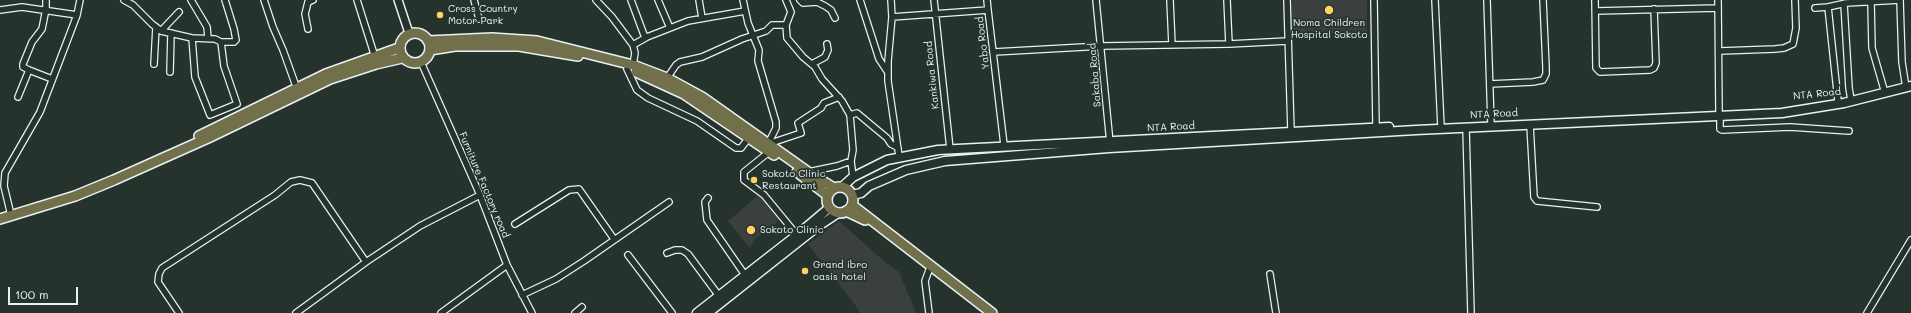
<!DOCTYPE html>
<html>
<head>
<meta charset="utf-8">
<style>
	body { margin:0 }
	#map { position:relative; width:1911px; height:313px; overflow:hidden; background:#26332d; font-family:Mali,sans-serif }
	canvas { display:block }
	.scale { position:absolute; left:8px; top:287px; width:70px; height:18px; box-sizing:border-box; border:2px solid #e8f1f8; border-top:0; padding-left:5px; font-size:12px; line-height:14px; white-space:nowrap; color:#e8f1f8; -webkit-text-stroke:3px #26332d; paint-order:stroke }
</style>
</head>
<body>
<div id="map">
<canvas width="1911" height="313"></canvas>
<div class="scale">100 m</div>
</div>
<script>
const g = document.querySelector('canvas').getContext('2d');
g.lineJoin = 'round';
function paint(path, color) { g.fillStyle = color; g.fill(path, 'evenodd'); }
const shape = rows => new Path2D(rows.map(r => 'M' + r).join(''));
function strokePath(path, color, width, dash) { g.strokeStyle = color; g.lineWidth = width; g.lineCap = dash ? 'butt' : 'round'; g.setLineDash(dash || []); g.stroke(path); }
function write(font, color, halo, rows, align = 'center') {
  g.font = font + ' Mali,sans-serif'; g.lineWidth = 3.5; g.setLineDash([]); g.textBaseline = 'middle'; g.strokeStyle = halo; g.fillStyle = color; for (const [text, x, y, turn = 0] of rows) {
    g.save(); g.translate(x, y); g.rotate((+turn || 0) * Math.PI / 180); g.textAlign = isNaN(turn) ? turn : align; if (halo) g.strokeText(text, 0, 0); g.fillText(text, 0, 0); g.restore();
  }
}
paint(shape([
	[1291,0,1367,0,1367,33,1292,36],
	[759,195,779,220,754,240,755,241,749,247,728,221],
	[839,221,885,262,899,272,916,313,859,313,859,310,808,244]
]), '#39403f');
const minor = shape([
	[46,0,46,9,42,29,32,42,23,64,23,67,29,70,52,79],
	[124,0,133,5,152,24,161,31,192,38,215,39,221,42,234,42,236,40,234,29,225,0],
	[191,0,207,27,208,38],
	[264,0,273,27,283,50,297,89],
	[357,0,375,57],
	[474,0,479,19],
	[596,0,612,17,633,45,635,53,633,65],
	[631,0,644,35,647,37],
	[658,0,670,28],
	[699,0,702,18],
	[743,0,748,23,759,50,758,61,776,122,776,128,768,144],
	[786,0,791,12,786,25,787,38,803,57,815,67,822,79,842,101,850,115,853,150,851,161,837,166,808,172],
	[800,0,803,3,817,2,825,6,831,10,835,18],
	[860,0,879,59,887,71],
	[891,0,892,17,888,61,888,81,899,156],
	[934,0,950,149],
	[987,0,988,10],
	[1096,0,1110,143],
	[1170,0,1172,45],
	[1287,0,1291,131],
	[1374,0,1376,127],
	[1435,0,1441,127],
	[1487,0,1491,124],
	[1595,0,1596,68,1600,72,1650,70,1654,68,1656,63,1654,9],
	[1718,0,1719,111],
	[1900,0,1902,62,1906,88],
	[1871,2,1872,48,1885,93],
	[1844,4,1849,88,1851,100],
	[1828,7,1838,101],
	[1815,8,1828,7,1846,3,1900,0],
	[0,10,22,7,77,15],
	[1596,11,1718,8],
	[892,17,988,10,1004,145],
	[308,29,305,14,308,2,313,0],
	[161,31,179,12],
	[192,38,195,77,210,115,237,104,224,66,221,42],
	[1229,44,1288,41],
	[633,45,647,37,688,21,745,11],
	[1720,51,1775,49,1784,48,1793,44,1796,28,1795,0],
	[994,52,1102,46,1229,44,1227,0],
	[421,62,480,195,507,265,532,313],
	[154,64,156,27],
	[812,64,825,57,828,50,827,44],
	[627,69,637,90,648,98,697,121,736,148,741,148,748,139],
	[170,72,171,33],
	[667,78,676,65,680,62,702,57,742,39,766,31,772,25,786,25],
	[1490,84,1533,82,1543,80,1546,74,1546,67,1543,0],
	[18,97,29,70],
	[850,115,857,113,887,138,891,144,897,147],
	[1720,116,1720,129,1722,130,1790,127,1849,131],
	[1530,125,1534,197,1537,201,1597,207],
	[1466,128,1471,313],
	[768,144,801,133,798,123,821,108,824,103,839,97],
	[769,152,744,172,744,180,764,195,797,235],
	[851,161,853,177],
	[708,198,705,202,707,220,745,275],
	[10,211,4,186,5,173,40,112,77,15,80,0],
	[515,224,569,190,579,189,614,239],
	[667,253,675,250,682,250,688,254,719,296],
	[628,255,672,313],
	[929,270,925,281,929,313],
	[1270,274,1276,313],
	[522,295,556,279,584,261,669,202],
	[179,313,158,282,159,274,162,268,275,195,291,182,300,180,312,183,366,262],
	[296,313,366,262,420,226,480,195],
	[441,313,507,265],
	[575,313,582,307],
	[1867,313,1911,240]
]);
const tertiary = shape([
	[398,0,409,33]
]);
const secondary = shape([
	[842,187,853,177,887,160,938,150,1389,127],
	[852,195,861,193,869,186,906,170,945,161,1109,148,1416,130,1782,113,1844,103,1911,86],
	[697,313,797,235,829,208],
	[708,313,817,227,838,213]
]);
const primary = shape([
	'400 48a15 15 0 1 1 30 0a15 15 0 1 1-30 0Z',
	[428,41,492,38,537,41,633,65,667,78,702,97,808,172,834,188],
	[430,50,455,46,519,46,578,56],
	[636,72,684,94,774,155],
	[199,136,326,74,399,48],
	[797,172,827,195],
	'827 200a13 13 0 1 1 26 0a13 13 0 1 1-26 0Z',
	[852,205,992,313],
	[846,211,865,220],
	[0,219,75,196,114,180,208,138,330,79,376,64,402,58]
]);
strokePath(minor, '#e8f1f8', 8);
strokePath(tertiary, '#e8f1f8', 10);
strokePath(secondary, '#e8f1f8', 11);
strokePath(primary, '#e8f1f8', 12);
strokePath(minor, '#26332d', 5.5);
strokePath(tertiary, '#26332d', 7);
strokePath(secondary, '#26332d', 8);
strokePath(primary, '#71704a', 9);
for (const [x, y, r, color] of [
	[1329,10,5,"#ffd166"],
	[440,15,4,"#ffd166"],
	[754,180,4,"#ffd166"],
	[751,230,5,"#ffd166"],
	[805,271,4,"#ffd166"]
]) { const dot = new Path2D(); dot.arc(x, y, r, 0, 2 * Math.PI); g.fillStyle = color; g.fill(dot); strokePath(dot, '#26332d', 1.5); }
write('10px', '#e8f1f8', '#26332d', [
	["Cross Country",448,9],
	["Motor Park",448,21],
	["Noma Children",1329,23,"center"],
	["Hospital Sokoto",1329,35,"center"],
	["Sokoto Clinic",762,174],
	["Restaurant",762,186],
	["Sokoto Clinic",760,230],
	["Grand ibro",813,265],
	["oasis hotel",813,277]
], 'left');
write('10px', '#e8f1f8', '#26332d', [
	["Yabo Road",983,43,-97],
	["Kankiwa Road",932,75,-96],
	["Sakaba Road",1095,75,-95],
	["NTA Road",1817,94,-6],
	["NTA Road",1494,114,-3],
	["NTA Road",1171,127,-3],
	["Furniture Factory road",484,185,67]
]);
</script>
</body>
</html>
